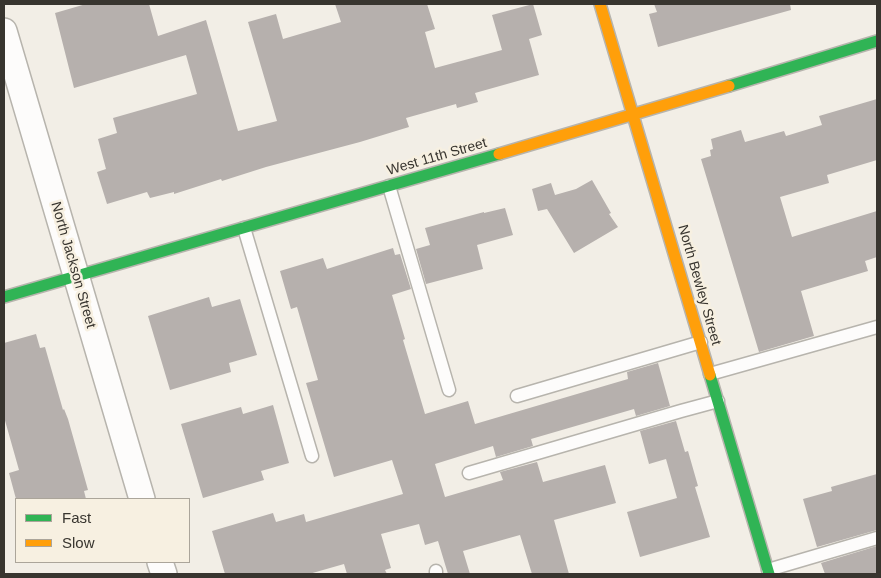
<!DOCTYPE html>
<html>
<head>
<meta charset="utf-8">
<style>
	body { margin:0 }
	#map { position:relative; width:881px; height:578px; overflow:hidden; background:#f2eee6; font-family:Helvetica,sans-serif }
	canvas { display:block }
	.frame { position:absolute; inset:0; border:5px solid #38352f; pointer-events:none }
	.legend { position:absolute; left:15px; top:498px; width:175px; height:65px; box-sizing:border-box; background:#f7f0e1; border:1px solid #aba59a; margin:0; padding:6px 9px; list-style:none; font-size:15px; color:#38352f }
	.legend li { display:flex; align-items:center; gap:10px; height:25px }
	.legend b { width:25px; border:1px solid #aba59a }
</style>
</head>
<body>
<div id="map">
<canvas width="881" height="578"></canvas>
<div class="frame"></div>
<ul class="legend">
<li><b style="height:6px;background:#30b455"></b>Fast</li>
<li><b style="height:6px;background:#ff9f0a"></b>Slow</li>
</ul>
</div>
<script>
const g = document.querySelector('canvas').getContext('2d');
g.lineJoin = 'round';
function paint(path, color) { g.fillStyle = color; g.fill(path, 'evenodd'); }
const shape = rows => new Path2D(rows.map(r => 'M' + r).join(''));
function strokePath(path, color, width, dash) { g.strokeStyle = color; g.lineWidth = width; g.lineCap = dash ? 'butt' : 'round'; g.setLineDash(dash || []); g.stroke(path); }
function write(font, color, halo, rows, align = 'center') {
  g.font = font + ' Helvetica,sans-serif'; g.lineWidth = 5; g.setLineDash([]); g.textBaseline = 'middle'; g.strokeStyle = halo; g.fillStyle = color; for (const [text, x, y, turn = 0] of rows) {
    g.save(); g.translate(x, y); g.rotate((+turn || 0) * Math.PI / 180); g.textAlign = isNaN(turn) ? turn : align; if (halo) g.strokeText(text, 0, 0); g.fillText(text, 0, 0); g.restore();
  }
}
paint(shape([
	[86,4,149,4,158,36,206,20,238,131,277,121,248,22,276,14,283,39,341,22,335,4,427,4,435,29,425,32,435,68,502,50,492,15,533,4,542,35,529,39,539,75,475,93,478,102,457,108,456,104,406,118,409,127,360,142,266,167,222,181,221,179,174,194,174,192,150,198,147,192,107,204,97,172,106,169,98,139,117,133,113,118,197,94,186,55,74,88,55,13],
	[654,4,790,4,791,10,658,47,649,14,657,12],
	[877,99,877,160,827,175,829,183,780,197,792,237,877,211,877,257,865,261,868,271,801,291,814,336,759,352,701,159,711,156,710,150,713,149,711,139,741,130,745,142,784,131,786,136,822,125,819,116],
	[592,180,611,213,609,214,618,227,574,253,547,209,538,211,532,189,551,183,555,195,576,189],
	[505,208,513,235,477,245,483,269,426,284,416,249,430,245,425,228,484,212,484,213],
	[393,248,395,255,400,254,411,289,392,295,405,339,403,340,425,414,468,401,475,424,628,379,627,372,658,363,670,406,636,416,634,409,531,439,533,446,496,457,493,446,435,464,445,497,503,480,500,472,537,462,543,482,605,465,616,503,554,520,569,574,532,574,520,535,463,551,470,574,448,574,438,541,425,545,419,524,381,534,391,568,385,570,387,574,347,574,344,564,309,574,225,574,212,531,273,513,276,522,304,514,306,522,403,494,392,460,334,477,306,383,318,380,297,307,291,309,280,271,323,258,327,269],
	[209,297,212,307,240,299,257,355,229,363,231,372,170,390,148,316],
	[36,334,40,348,45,347,63,410,64,409,68,419,88,490,84,491,86,499,16,499,9,473,19,470,4,417,4,343],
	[273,405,289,463,261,471,264,480,203,498,181,424,241,407,243,414],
	[676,421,685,452,688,451,698,486,695,487,710,537,640,557,627,512,677,498,666,459,649,464,640,431],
	[877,474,877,530,817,547,803,499,832,491,831,487],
	[877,546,877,574,825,574,821,563]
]), '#b6b0ad');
const lane = shape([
	[389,186,449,390],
	[244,228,312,456],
	[710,374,877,327],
	[517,396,701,342],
	[469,473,681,411,718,401],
	[768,570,877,538],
	[436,571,436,574]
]);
const street = shape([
	[4,31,142,499],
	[160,562,164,574]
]);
const fast = shape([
	[729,86,877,41],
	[4,297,499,154],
	[710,375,769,574]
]);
const slow = shape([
	[600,4,710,375],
	[499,154,729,86]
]);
strokePath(lane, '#b7b4ad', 15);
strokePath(street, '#b7b4ad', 28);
strokePath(fast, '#b7b4ad', 14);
strokePath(slow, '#b7b4ad', 14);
strokePath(lane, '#fdfcfb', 12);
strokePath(street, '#fdfcfb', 25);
strokePath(fast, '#30b455', 11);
strokePath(slow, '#ff9f0a', 11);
write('14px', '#38352f', '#f7f0e1', [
	["West 11th Street",437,157,-16],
	["North Jackson Street",73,265,74],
	["North Bewley Street",699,285,74]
]);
</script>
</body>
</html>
